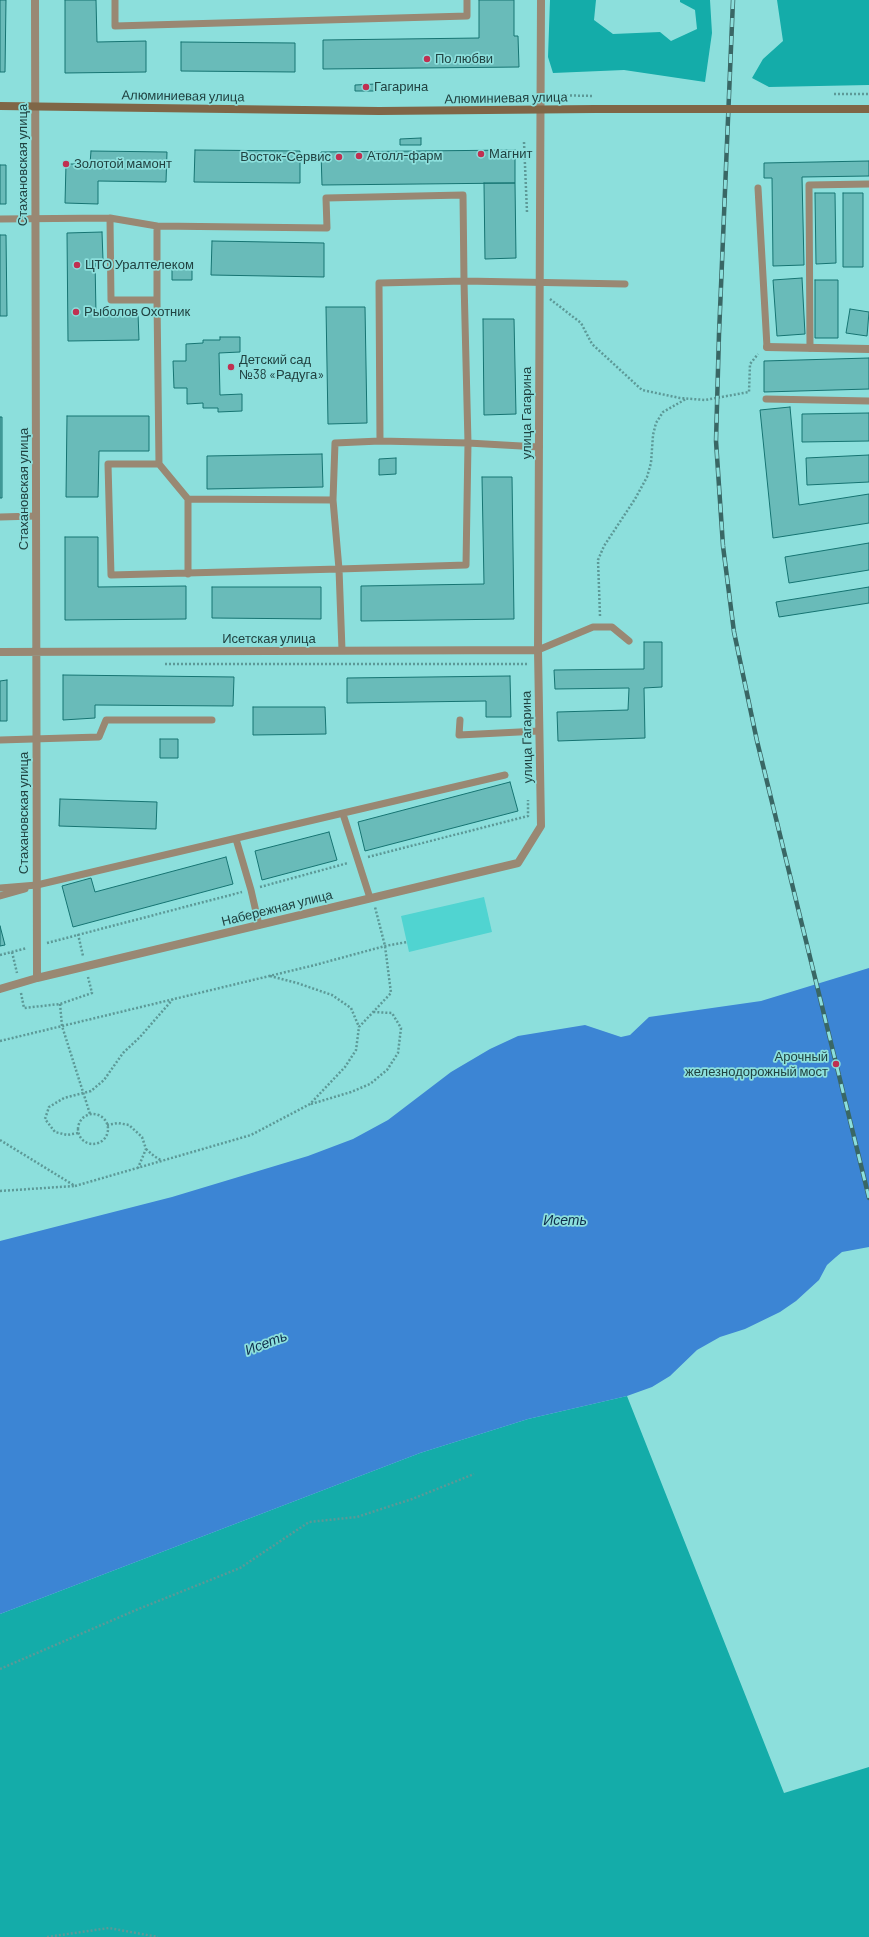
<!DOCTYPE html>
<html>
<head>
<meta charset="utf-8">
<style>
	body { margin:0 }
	canvas { display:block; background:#8cdfdc }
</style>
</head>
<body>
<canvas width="869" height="1937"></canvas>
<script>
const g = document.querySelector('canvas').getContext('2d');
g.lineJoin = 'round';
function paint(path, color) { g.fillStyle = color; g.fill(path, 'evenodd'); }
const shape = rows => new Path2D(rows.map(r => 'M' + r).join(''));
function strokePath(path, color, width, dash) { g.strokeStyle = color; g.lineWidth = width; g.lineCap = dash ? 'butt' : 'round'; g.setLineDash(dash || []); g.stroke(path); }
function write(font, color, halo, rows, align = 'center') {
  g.font = font + ' Barlow,sans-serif'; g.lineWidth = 3.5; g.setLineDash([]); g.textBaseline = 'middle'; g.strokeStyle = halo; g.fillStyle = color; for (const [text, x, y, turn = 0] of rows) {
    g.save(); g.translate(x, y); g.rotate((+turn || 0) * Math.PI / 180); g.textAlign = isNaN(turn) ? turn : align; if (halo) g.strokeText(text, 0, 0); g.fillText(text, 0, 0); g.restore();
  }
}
paint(shape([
	[484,897,492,932,409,952,401,916]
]), '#50d4d1');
paint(shape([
	[550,0,596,0,594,20,613,34,660,32,671,41,697,29,695,10,680,2,680,0,710,0,712,33,705,82,624,70,553,73,548,57],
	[777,0,869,0,869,85,769,87,752,78,763,59,783,41],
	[627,1396,784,1793,869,1767,869,1937,0,1937,0,1614,420,1453,528,1419]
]), '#14aca9');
paint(shape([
	[869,968,869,1247,842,1252,836,1257,827,1265,819,1280,796,1301,780,1312,745,1329,720,1337,697,1350,670,1376,652,1387,627,1396,528,1419,420,1453,0,1614,0,1241,172,1197,308,1156,353,1139,388,1120,451,1072,490,1049,518,1036,585,1025,621,1037,630,1035,649,1017,761,1001]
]), '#3c85d4');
const building = shape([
	[0,0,6,0,5,72,0,72,0,0],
	[65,0,96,0,97,42,146,41,146,72,65,73,65,0],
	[479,0,514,0,514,36,518,36,519,67,323,69,323,40,479,38,479,0],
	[181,42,295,43,295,72,181,71,181,42],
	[376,84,377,91,355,91,355,85,376,84],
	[421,138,421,145,400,145,400,139,421,138],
	[195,150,300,151,300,183,194,182,195,150],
	[515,150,515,183,322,185,321,152,515,150],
	[91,151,167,152,166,182,98,181,98,204,65,203,66,164,90,164,91,151],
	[869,161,869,176,802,177,804,265,773,266,772,178,764,178,764,163,869,161],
	[0,165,6,165,6,204,0,204,0,165],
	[484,183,515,183,516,258,485,259,484,183],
	[815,193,835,193,836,263,816,264,815,193],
	[843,193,863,193,863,267,843,267,843,193],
	[102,232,103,260,95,260,96,314,138,313,139,340,68,341,67,233,102,232],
	[0,235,6,235,7,316,0,316,0,235],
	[212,241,324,243,324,277,211,275,212,241],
	[172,264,192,264,192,280,172,280,172,264],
	[802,278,805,334,777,336,773,280,802,278],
	[815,280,838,280,838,338,815,338,815,280],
	[326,307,365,307,367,423,328,424,326,307],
	[850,309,869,312,867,336,846,333,850,309],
	[483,319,514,319,516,414,484,415,483,319],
	[220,337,240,337,240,352,219,353,220,395,242,394,242,411,218,412,218,408,203,408,203,403,187,404,187,388,174,388,173,361,186,361,186,344,203,343,203,340,220,340,220,337],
	[869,358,869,389,764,392,764,361,869,358],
	[790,407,799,505,869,494,869,523,773,538,760,410,790,407],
	[869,413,869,441,802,442,802,414,869,413],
	[67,416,149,416,149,451,99,451,98,497,66,497,67,416],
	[0,417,2,417,2,498,0,498,0,417],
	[322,454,323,487,207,489,207,456,322,454],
	[869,455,869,482,807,485,806,458,869,455],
	[396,458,396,474,379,475,379,459,396,458],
	[482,477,512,477,514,619,361,621,361,586,484,584,482,477],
	[65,537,98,537,98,587,186,586,186,619,65,620,65,537],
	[869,543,869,570,789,583,785,557,869,543],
	[212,587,321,587,321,619,212,618,212,587],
	[869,587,869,603,779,617,776,602,869,587],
	[644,642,662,642,662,687,644,688,645,738,558,741,557,712,628,710,629,688,555,689,554,670,644,669,644,642],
	[63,675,234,677,233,706,95,705,95,718,63,720,63,675],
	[510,676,511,717,486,717,486,701,347,703,347,678,510,676],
	[7,680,7,721,0,721,0,681,7,680],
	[253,707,325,707,326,734,253,735,253,707],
	[160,739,178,739,178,758,160,758,160,739],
	[510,782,518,811,365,851,358,822,510,782],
	[60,799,157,802,156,829,59,826,60,799],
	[329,832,337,860,262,880,255,851,329,832],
	[226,857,233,884,73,927,62,886,91,878,95,892,226,857],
	[0,926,5,945,0,946,0,926]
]);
paint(building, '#69bbb9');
strokePath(building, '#167472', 1);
strokePath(shape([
	[834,94,869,94],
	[550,95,594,96],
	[524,142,527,212],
	[550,299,581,323,592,344,642,390,680,398,705,400,749,392,750,364,758,354],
	[600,616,598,560,604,546,635,499,647,477,651,463,653,435,656,423,663,412,686,399],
	[165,664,528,664],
	[368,857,528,816,528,800],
	[260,887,348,863],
	[78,934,83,956],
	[47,943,242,892],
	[12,952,17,973],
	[0,955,27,948],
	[270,976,297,983,332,995,351,1008,359,1027],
	[21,993,24,1008,60,1004,92,993,88,977],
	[60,1004,62,1026,90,1114],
	[0,1041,315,965,385,946,407,942],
	[311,1104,351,1092,370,1084,387,1070,398,1053,401,1028,392,1013,374,1012],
	'78 1129a15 15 0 1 1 30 0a15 15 0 1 1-30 0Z',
	[107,1125,118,1123,129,1125,142,1137,146,1149,138,1168],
	[78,1133,67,1135,55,1132,45,1119,49,1107,64,1098,91,1091,104,1080,123,1053,140,1037,173,999],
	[0,1140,75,1186,251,1135,310,1104,345,1067,356,1050,359,1027,391,993,385,946,375,907],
	[146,1149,154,1156,162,1161],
	[0,1191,74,1186],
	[0,1669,136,1610,240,1568,309,1522,357,1517,412,1499,474,1474],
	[47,1937,109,1928,158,1937]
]), '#5c9997', 2.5, [2, 2]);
strokePath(shape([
	[115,0,115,26,467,16,467,0],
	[758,188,767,347],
	[110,218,157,226],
	[0,219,110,218,111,300,157,300,157,226,327,228,326,198,463,195,464,281,468,443,466,565,339,569,333,500,335,443,380,441,379,283,464,281,625,284],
	[157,300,159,464,108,464,111,575,339,569,342,650],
	[810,348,809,185,869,184],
	[766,399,869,401],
	[380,441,468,443,539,447],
	[159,464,188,499],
	[0,517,36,516],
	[188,574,188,499,333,500],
	[538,650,593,627,612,627,629,641],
	[460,720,459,735,539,731],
	[0,740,99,737,106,720,212,720],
	[343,814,370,898],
	[236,839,251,890,259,925],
	[0,888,37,885,505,775],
	[0,896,25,889]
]), '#998873', 7);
strokePath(shape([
	[35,0,37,978],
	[767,347,869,349],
	[0,652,538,650],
	[0,989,37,978,518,863,541,826,538,650,541,0]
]), '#998873', 8);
strokePath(shape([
	[0,106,379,111,595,109],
	[836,109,869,109]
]), '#7f6647', 8);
const rail = shape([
	[733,0,719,334,716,441,723,546,734,632,757,741,869,1198]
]);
strokePath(rail, '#396765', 4.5);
strokePath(rail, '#8cdfdc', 3, [9]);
strokePath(shape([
	[595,109,836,109]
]), '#7f6647', 8);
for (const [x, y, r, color] of [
	[427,59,4,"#c03051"],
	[366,87,4,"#c03051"],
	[481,154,4,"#c03051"],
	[359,156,4,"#c03051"],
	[339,157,4,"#c03051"],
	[66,164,4,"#c03051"],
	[77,265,4,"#c03051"],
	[76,312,4,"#c03051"],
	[231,367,4,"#c03051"],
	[836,1064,4,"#c03051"]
]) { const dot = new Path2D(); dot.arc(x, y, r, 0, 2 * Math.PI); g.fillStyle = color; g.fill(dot); strokePath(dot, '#8cdfdc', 1.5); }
write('13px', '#204241', '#8cdfdc', [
	["По любви",435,59],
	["Гагарина",374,87],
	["Магнит",489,154],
	["Атолл-фарм",367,156],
	["Восток-Сервис",331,157,"right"],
	["Золотой мамонт",74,164],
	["ЦТО Уралтелеком",85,265],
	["Рыболов Охотник",84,312],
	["Детский сад",239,360],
	["№38 «Радуга»",239,375],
	["Арочный",828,1057,"right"],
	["железнодорожный мост",828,1072,"right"]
], 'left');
write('13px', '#204241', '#8cdfdc', [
	["Алюминиевая улица",183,96,1],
	["Алюминиевая улица",506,98,-1],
	["Стахановская улица",23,165,-90],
	["улица Гагарина",527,413,-90],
	["Стахановская улица",24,489,-90],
	["Исетская улица",269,639],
	["улица Гагарина",527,737,-91],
	["Стахановская улица",24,813,-90],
	["Набережная улица",277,908,-14]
]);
write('italic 14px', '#0d2b4b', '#8cdfdc', [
	["Исеть",565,1220],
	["Исеть",266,1343,-21]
]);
</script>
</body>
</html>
